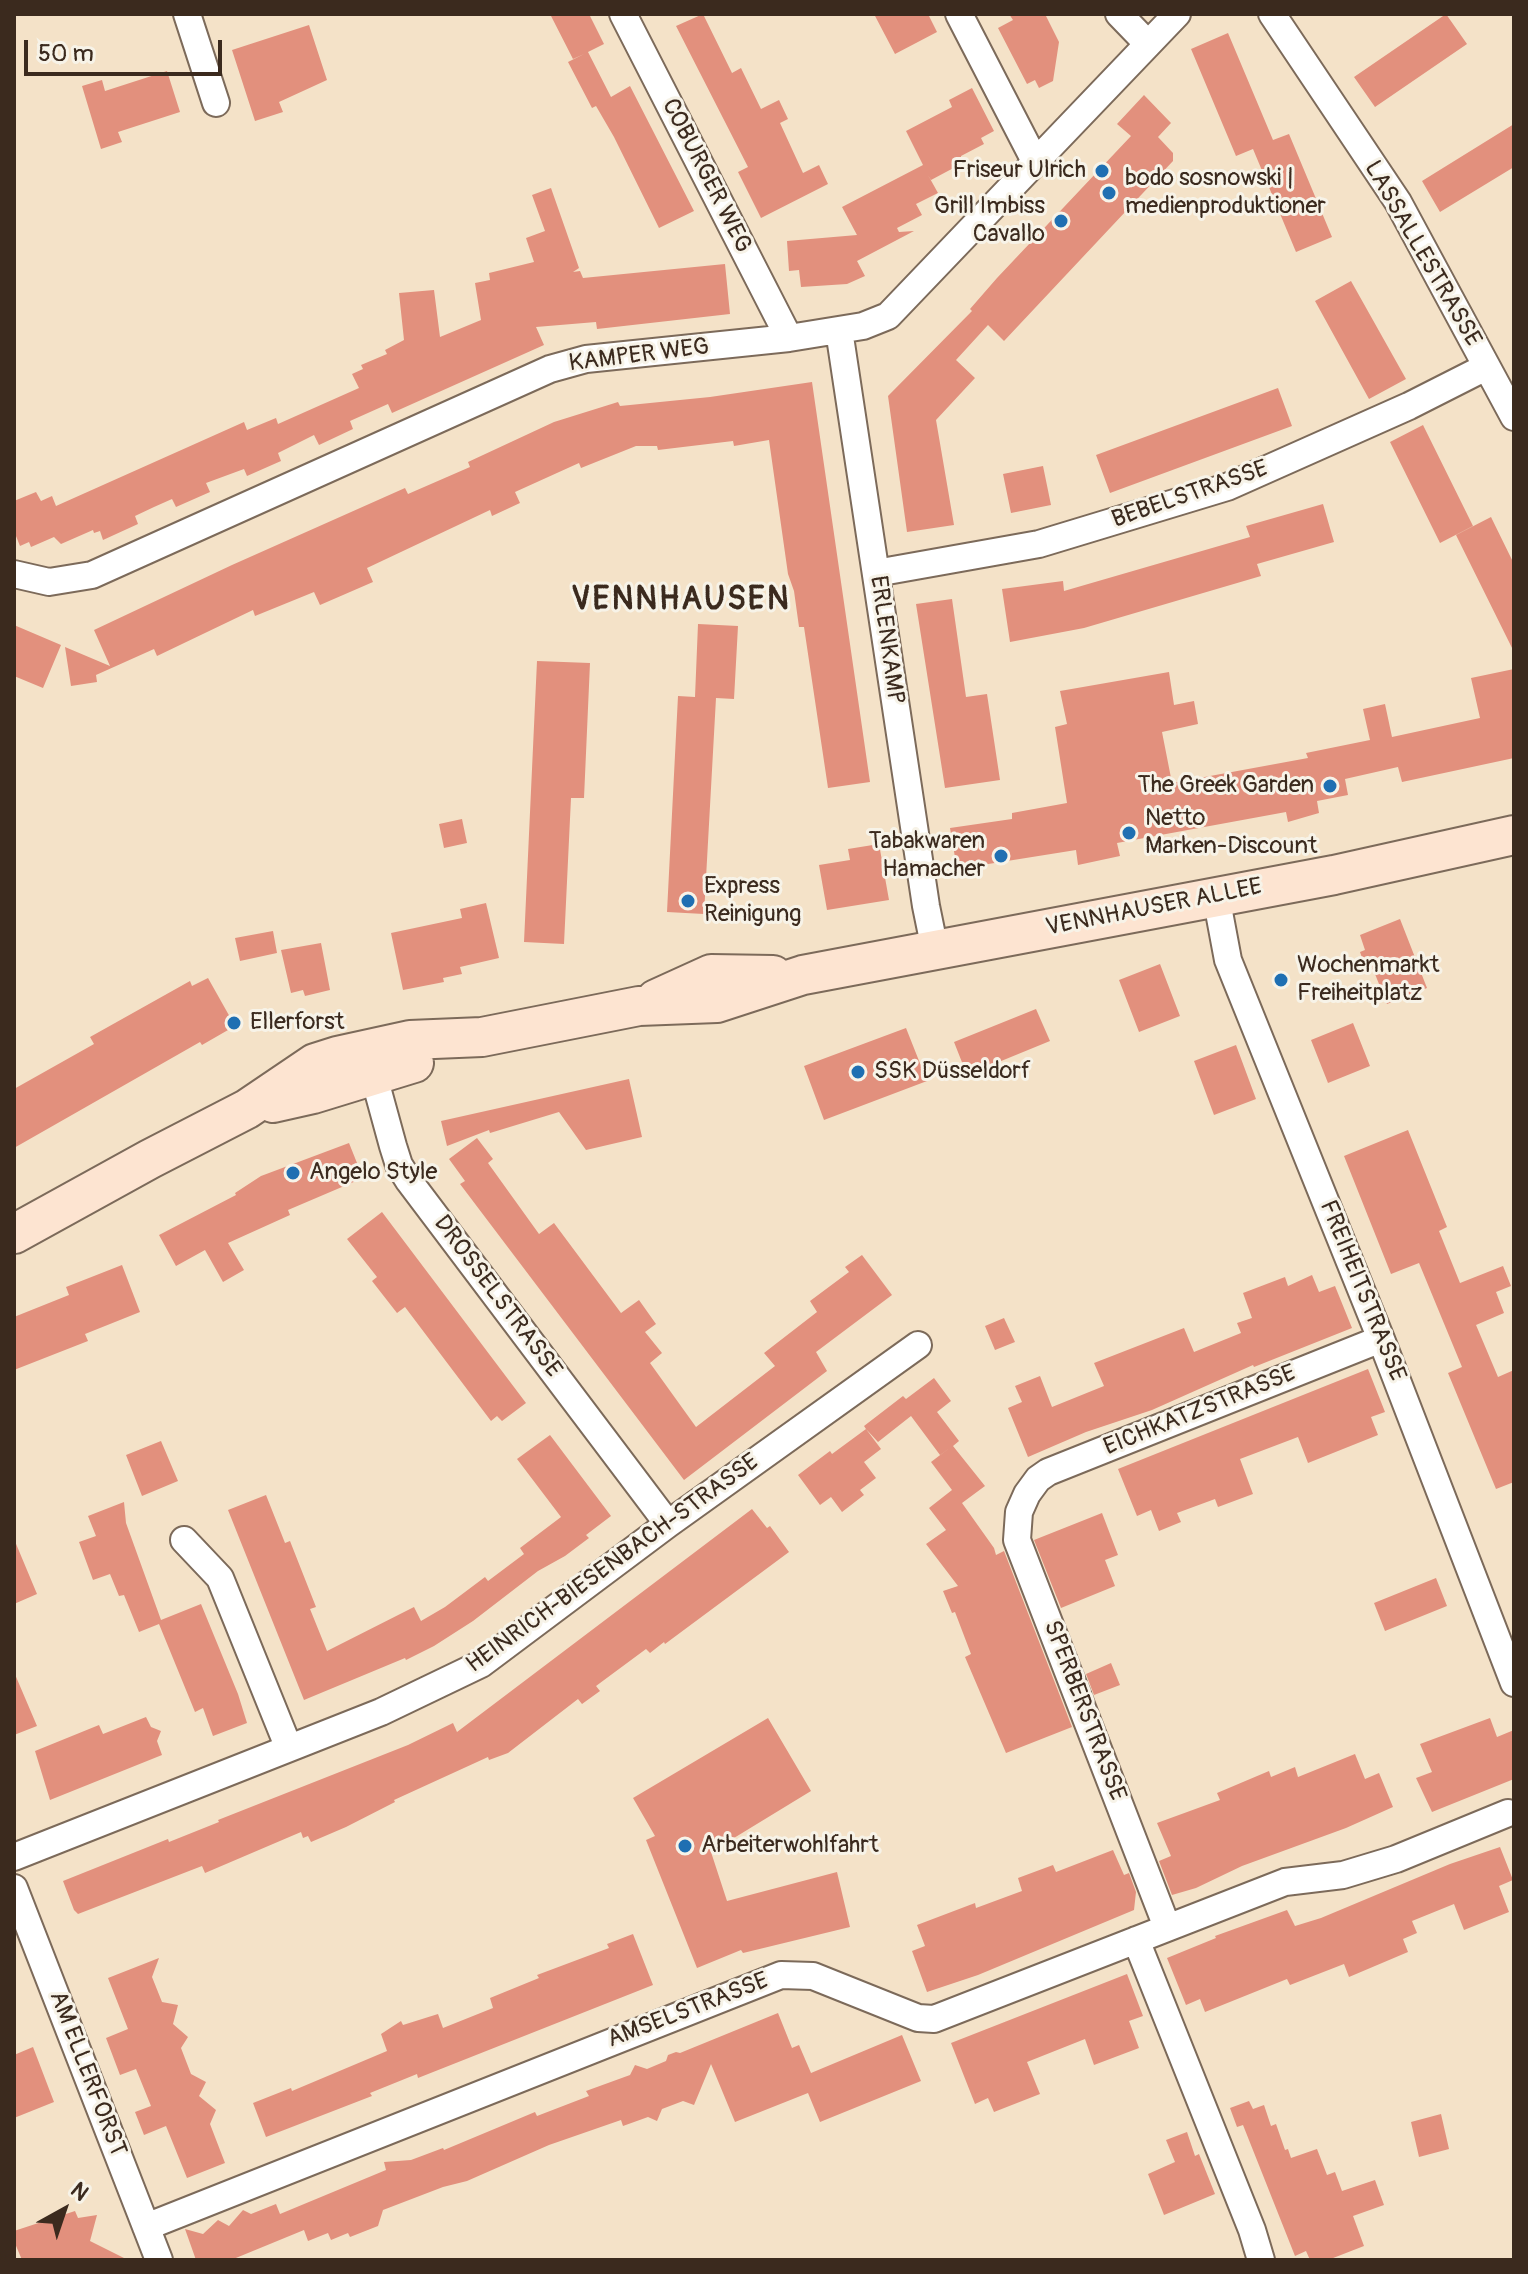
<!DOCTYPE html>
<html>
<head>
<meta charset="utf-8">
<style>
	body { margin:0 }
	#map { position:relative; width:1528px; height:2274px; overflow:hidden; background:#f4e2c8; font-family:Pangolin,sans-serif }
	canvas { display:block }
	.frame { position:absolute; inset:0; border:16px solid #3b2a1e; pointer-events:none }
	.north { position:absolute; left:24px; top:2170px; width:80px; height:80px; -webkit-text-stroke:6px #f7f3e8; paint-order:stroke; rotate:40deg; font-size:22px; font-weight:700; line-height:32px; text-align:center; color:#3b2a1e }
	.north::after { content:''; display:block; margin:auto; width:28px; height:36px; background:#3b2a1e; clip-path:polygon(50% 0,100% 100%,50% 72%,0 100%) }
	.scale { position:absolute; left:24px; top:40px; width:198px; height:36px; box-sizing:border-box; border:4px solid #3b2a1e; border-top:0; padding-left:10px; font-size:24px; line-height:28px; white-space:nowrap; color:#3b2a1e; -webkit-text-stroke:6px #f7f3e8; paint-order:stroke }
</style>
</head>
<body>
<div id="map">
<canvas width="1528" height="2274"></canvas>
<div class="frame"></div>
<div class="north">N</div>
<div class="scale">50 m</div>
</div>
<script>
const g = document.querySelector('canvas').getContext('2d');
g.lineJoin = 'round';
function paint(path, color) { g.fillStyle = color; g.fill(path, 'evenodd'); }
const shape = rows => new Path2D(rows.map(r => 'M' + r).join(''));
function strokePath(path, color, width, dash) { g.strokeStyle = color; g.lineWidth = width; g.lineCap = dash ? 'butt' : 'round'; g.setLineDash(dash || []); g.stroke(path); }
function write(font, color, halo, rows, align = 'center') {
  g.font = font + ' Pangolin,sans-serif'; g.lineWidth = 6; g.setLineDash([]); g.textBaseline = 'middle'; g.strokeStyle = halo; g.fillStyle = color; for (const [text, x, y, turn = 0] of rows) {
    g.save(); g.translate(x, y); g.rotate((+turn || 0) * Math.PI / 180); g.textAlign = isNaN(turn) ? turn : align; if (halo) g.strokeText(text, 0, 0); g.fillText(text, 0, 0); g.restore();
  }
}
paint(shape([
	[550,14,589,14,604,44,588,52,611,97,630,86,694,211,659,228,614,137,596,106,592,108,568,62,584,54,573,59],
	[703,14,732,73,741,68,761,109,779,100,788,119,780,123,803,173,819,165,828,184,761,218,738,172,748,167,676,26],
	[874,14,928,14,937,32,895,54],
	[1009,14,1045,14,1059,42,1053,81,1039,88,1035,80,1027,84,998,28,1013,20],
	[1446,14,1467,44,1375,107,1354,77],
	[309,25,327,80,279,102,283,112,255,121,232,50],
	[1228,33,1273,140,1289,134,1332,237,1296,252,1253,149,1236,156,1191,49],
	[167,71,180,112,118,132,122,142,101,149,82,86,102,80,105,91],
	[972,88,994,131,981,138,984,144,961,156,961,164,931,180,928,175,938,193,916,204,922,215,897,228,899,232,914,231,857,261,865,276,847,284,801,287,799,270,789,271,787,241,857,235,842,207,923,165,906,131,952,107,949,100],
	[1144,95,1171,123,1158,137,1173,153,1173,161,1004,341,988,325,956,360,975,378,936,420,954,525,907,532,888,396,972,311,970,309,997,278,1131,136,1117,124],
	[1514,124,1514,167,1440,212,1422,181],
	[551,188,579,268,573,272,580,271,583,278,725,264,730,314,597,329,596,322,536,327,544,345,392,413,388,404,350,421,353,429,319,445,314,435,278,453,281,461,247,476,244,469,206,483,210,492,176,507,172,499,154,507,135,516,138,524,103,540,100,531,94,533,93,530,61,544,54,537,31,547,29,542,20,546,14,531,14,501,36,492,41,501,52,496,56,506,244,422,247,430,276,418,278,424,359,388,352,374,363,369,361,365,387,354,385,350,404,340,399,293,434,290,440,337,481,320,475,283,490,280,489,273,534,262,526,238,545,231,532,195],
	[1351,281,1406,379,1369,399,1315,301],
	[812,382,870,782,828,788,804,627,799,627,794,591,788,574,769,440,734,446,733,441,658,450,657,446,636,446,581,468,579,463,515,492,520,503,492,516,490,510,367,568,373,582,320,605,314,592,255,616,253,610,157,656,154,649,96,675,97,682,71,686,65,647,110,666,94,630,232,565,405,488,408,494,470,467,468,462,554,422,618,402,620,406,710,397],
	[1278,388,1292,426,1110,493,1096,455],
	[1423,425,1473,526,1440,543,1390,442],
	[1043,466,1051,505,1011,513,1003,474],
	[1323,504,1334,542,1257,564,1261,576,1084,628,1010,642,1002,589,1063,581,1064,591,1250,537,1246,526],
	[1491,517,1514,564,1514,652,1456,535],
	[952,599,966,697,987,694,1000,780,945,788,916,604],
	[698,624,738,626,734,699,716,698,704,914,667,912,678,696,695,697],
	[14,625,61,645,43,688,14,676],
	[537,661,590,663,584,798,571,798,564,944,524,942],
	[1514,669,1514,758,1402,782,1398,767,1345,779,1348,795,1317,801,1319,813,1288,822,1286,812,1117,843,1120,856,1078,865,1076,850,957,869,950,828,1012,819,1012,813,1067,803,1055,727,1067,724,1060,691,1169,672,1174,705,1194,701,1198,724,1162,732,1172,783,1308,758,1306,753,1370,740,1363,709,1385,704,1392,737,1480,718,1471,678],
	[462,819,467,843,444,848,439,824],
	[879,844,889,900,827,910,819,865,850,860,848,849],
	[486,903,499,958,460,967,462,974,443,978,444,982,403,990,391,933,462,918,460,909],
	[1400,919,1427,988,1387,1004,1373,969,1367,972,1360,952,1365,950,1360,935],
	[273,931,277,953,240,961,235,938],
	[321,943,330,990,305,996,303,990,291,993,281,950],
	[1160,964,1180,1016,1139,1032,1119,980],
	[208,978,235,1026,202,1045,200,1042,14,1148,14,1089,94,1044,90,1037,190,981,192,986],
	[1036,1009,1050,1041,967,1075,954,1042],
	[1353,1023,1370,1066,1328,1083,1311,1040],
	[906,1028,927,1081,824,1120,804,1066],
	[1236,1045,1256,1099,1214,1115,1194,1061],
	[629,1079,642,1137,586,1150,559,1112,490,1133,489,1130,447,1146,441,1121],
	[1408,1130,1447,1227,1439,1231,1460,1283,1503,1266,1511,1286,1496,1292,1504,1313,1476,1325,1498,1377,1514,1370,1514,1482,1496,1489,1448,1373,1462,1367,1419,1263,1391,1274,1344,1156],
	[477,1138,493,1159,488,1163,539,1234,554,1223,621,1313,639,1300,656,1324,645,1332,662,1353,650,1363,696,1427,775,1366,764,1353,817,1312,810,1301,849,1272,845,1267,862,1255,892,1295,816,1352,827,1371,684,1480,460,1184,465,1181,449,1159],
	[349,1143,363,1178,288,1210,290,1215,228,1243,244,1270,223,1282,205,1250,176,1266,159,1235,236,1195,235,1193,261,1176],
	[382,1212,526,1403,502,1421,497,1416,491,1421,405,1307,397,1313,372,1281,377,1277,347,1239],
	[122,1265,140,1312,85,1334,88,1341,14,1370,14,1317,69,1295,66,1287],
	[1312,1275,1319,1292,1335,1286,1352,1328,1254,1367,1253,1365,1152,1410,1086,1432,1028,1457,1008,1408,1022,1402,1015,1386,1040,1376,1052,1407,1104,1386,1094,1363,1184,1328,1194,1352,1241,1333,1237,1323,1252,1318,1243,1293,1285,1277,1288,1286],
	[1004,1318,1015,1342,995,1350,985,1326],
	[1368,1369,1385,1412,1371,1417,1378,1435,1308,1463,1298,1437,1240,1459,1253,1494,1218,1507,1215,1499,1177,1513,1181,1522,1159,1531,1151,1510,1137,1516,1118,1469],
	[934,1378,951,1401,937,1412,959,1441,953,1446,985,1486,962,1503,994,1548,996,1555,1004,1551,1072,1727,1006,1753,965,1657,971,1654,955,1612,952,1613,943,1591,958,1586,926,1544,946,1530,929,1508,952,1490,931,1462,952,1446,940,1455,911,1416,878,1442,866,1429,881,1449,864,1462,876,1478,860,1490,864,1495,842,1512,831,1497,820,1505,798,1475,830,1451,832,1454,866,1429,864,1426,903,1396,906,1399],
	[550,1435,611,1516,586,1535,589,1538,565,1556,538,1571,473,1621,434,1646,406,1660,405,1658,304,1700,228,1510,266,1495,285,1543,290,1541,316,1607,310,1609,327,1651,414,1607,421,1621,445,1607,485,1577,488,1581,524,1554,520,1548,561,1517,517,1459],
	[161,1441,178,1481,142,1496,126,1455],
	[124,1502,126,1523,161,1620,201,1604,238,1694,247,1723,213,1736,203,1708,195,1712,159,1624,139,1632,124,1595,119,1596,110,1574,93,1580,79,1542,96,1536,88,1516],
	[752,1509,767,1528,770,1526,789,1552,665,1644,664,1642,650,1653,646,1649,596,1686,600,1691,582,1704,578,1699,508,1753,489,1760,488,1757,394,1800,395,1802,346,1827,311,1842,308,1836,303,1838,301,1832,205,1873,202,1866,78,1914,74,1910,63,1881,168,1839,169,1842,219,1822,218,1820,408,1745,453,1723,457,1732],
	[1102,1513,1118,1555,1105,1560,1115,1586,1061,1608,1034,1540],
	[14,1539,37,1594,14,1604],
	[1436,1578,1447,1606,1385,1631,1374,1603],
	[1111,1663,1120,1685,1094,1695,1086,1674],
	[14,1672,37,1726,14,1735],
	[146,1717,151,1727,161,1731,157,1741,162,1755,50,1800,35,1751,99,1725,103,1734],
	[768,1718,811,1791,711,1852,727,1901,837,1872,850,1927,743,1953,741,1950,697,1968,646,1840,655,1836,633,1798],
	[1490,1718,1497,1737,1514,1730,1514,1779,1432,1812,1416,1778,1432,1772,1420,1744],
	[1355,1754,1365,1779,1379,1773,1393,1807,1346,1828,1242,1866,1196,1888,1172,1895,1159,1861,1171,1856,1157,1823,1220,1800,1217,1793,1269,1771,1271,1777,1295,1767,1298,1777],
	[1500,1847,1513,1880,1499,1886,1509,1912,1464,1930,1454,1904,1412,1921,1417,1933,1403,1939,1408,1952,1349,1977,1344,1964,1290,1985,1287,1979,1205,2012,1200,1999,1186,2005,1167,1958,1216,1938,1215,1936,1287,1910,1295,1926,1321,1918,1450,1864],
	[1113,1850,1124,1875,1129,1873,1136,1892,1134,1910,978,1975,927,1992,912,1951,925,1946,917,1925,975,1903,976,1908,1022,1891,1018,1878,1053,1865,1056,1872],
	[633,1934,653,1985,418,2078,417,2074,370,2093,372,2096,266,2137,253,2103,291,2088,292,2091,387,2051,381,2034,401,2021,403,2025,438,2014,443,2028,493,2008,490,1998,539,1978,537,1975,609,1948,607,1944],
	[159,1958,152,1977,162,2002,178,2005,173,2024,188,2037,181,2048,191,2074,206,2082,199,2096,216,2110,210,2124,225,2163,187,2178,166,2126,144,2135,135,2112,151,2106,136,2069,120,2075,106,2038,128,2029,108,1978],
	[1127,1974,1143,2016,1129,2021,1139,2048,1094,2065,1085,2039,1027,2062,1040,2094,994,2112,988,2098,975,2104,951,2043],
	[778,2013,792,2048,799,2045,811,2073,902,2035,921,2081,820,2122,808,2093,735,2122,711,2064,694,2105,683,2101,662,2109,657,2121,648,2117,623,2126,621,2120,549,2145,467,2181,443,2187,383,2210,378,2226,350,2237,348,2233,331,2240,328,2233,308,2241,304,2230,231,2260,196,2260,185,2229,203,2234,218,2220,229,2226,243,2210,251,2214,276,2204,280,2214,386,2170,384,2162,411,2160,443,2148,444,2150,535,2112,537,2116,589,2096,586,2091,630,2075,635,2065,647,2069,666,2061,668,2055,676,2052,680,2053],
	[33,2047,54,2102,14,2118,14,2055],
	[1249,2101,1253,2109,1264,2105,1271,2126,1276,2124,1285,2150,1288,2149,1291,2158,1317,2149,1327,2175,1335,2172,1342,2191,1375,2180,1384,2205,1353,2216,1364,2246,1328,2260,1310,2260,1306,2251,1295,2256,1243,2125,1237,2127,1230,2108],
	[1441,2114,1449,2149,1419,2157,1411,2122],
	[1187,2132,1195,2156,1199,2154,1215,2194,1164,2215,1148,2174,1175,2162,1166,2140],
	[75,2211,78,2218,97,2215,90,2241,128,2260,22,2260,14,2241,14,2231]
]), '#e2907d');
const street = shape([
	[187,14,216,103],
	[623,14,789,338],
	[959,14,1036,163],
	[1119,14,1148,44],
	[1272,14,1398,202,1514,417],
	[839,330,926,906,935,950],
	[876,573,1039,544,1227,487,1409,406,1486,367],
	[14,574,49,582,92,575,550,369,586,359,789,338,863,326,888,316,1177,14],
	[1216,896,1228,960,1381,1339,1514,1683],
	[370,1062,393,1146,399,1165,409,1181,668,1524],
	[184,1540,220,1578,288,1746],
	[14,1857,381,1712,481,1664,668,1524,918,1345],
	[14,1888,159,2260],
	[1167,1927,1017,1540,1019,1512,1027,1494,1038,1479,1048,1472,1381,1339],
	[1136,1940,1252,2230,1261,2260],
	[146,2227,781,1975,813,1976,918,2018,934,2019,1285,1882,1343,1875,1396,1859,1508,1813]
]);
const secondary = shape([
	[656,999,711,974,773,975],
	[273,1103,313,1094,414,1063],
	[14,1234,150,1159,247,1109,315,1063,337,1056,410,1040,482,1037,639,1006,717,1003,803,975,1334,875,1514,835]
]);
strokePath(street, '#7c6a5a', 30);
strokePath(secondary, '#7c6a5a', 42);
strokePath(street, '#fff', 26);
strokePath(secondary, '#fde4d1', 38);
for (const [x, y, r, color] of [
	[1102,171,8,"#1f6fb2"],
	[1109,193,8,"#1f6fb2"],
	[1061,221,8,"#1f6fb2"],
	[1330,786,8,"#1f6fb2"],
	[1129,833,8,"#1f6fb2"],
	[1001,856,8,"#1f6fb2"],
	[688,901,8,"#1f6fb2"],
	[1281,980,8,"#1f6fb2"],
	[234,1023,8,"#1f6fb2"],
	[858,1072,8,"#1f6fb2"],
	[293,1173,8,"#1f6fb2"],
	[685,1846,8,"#1f6fb2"]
]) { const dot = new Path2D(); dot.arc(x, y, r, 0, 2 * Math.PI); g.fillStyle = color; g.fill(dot); strokePath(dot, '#f7f3e8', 3); }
write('24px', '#3b2a1e', '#f7f3e8', [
	["Friseur Ulrich",1086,171,"right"],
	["bodo sosnowski |",1125,179],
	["medienproduktioner",1125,207],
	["Grill Imbiss",1045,207,"right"],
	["Cavallo",1045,235,"right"],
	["The Greek Garden",1314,786,"right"],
	["Netto",1145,819],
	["Marken-Discount",1145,847],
	["Tabakwaren",985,842,"right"],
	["Hamacher",985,870,"right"],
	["Express",704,887],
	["Reinigung",704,915],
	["Wochenmarkt",1297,966],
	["Freiheitplatz",1297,994],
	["Ellerforst",250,1023],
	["SSK Düsseldorf",874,1072],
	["Angelo Style",309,1173],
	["Arbeiterwohlfahrt",701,1846]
], 'left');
write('24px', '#3b2a1e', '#f7f3e8', [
	["COBURGER WEG",706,176,63],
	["LASSALLESTRASSE",1422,254,60],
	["KAMPER WEG",639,356,-7],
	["BEBELSTRASSE",1190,495,-19],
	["ERLENKAMP",886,640,82],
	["VENNHAUSER ALLEE",1154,908,-11],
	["FREIHEITSTRASSE",1362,1291,68],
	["DROSSELSTRASSE",497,1297,53],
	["EICHKATZSTRASSE",1200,1411,-22],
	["HEINRICH-BIESENBACH-STRASSE",613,1564,-36],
	["SPERBERSTRASSE",1084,1711,69],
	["AMSELSTRASSE",688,2011,-21],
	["AM ELLERFORST",87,2074,69]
]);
g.letterSpacing = '2px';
write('bold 32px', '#3b2a1e', '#f7f3e8', [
	["VENNHAUSEN",681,601]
]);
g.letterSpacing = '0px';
</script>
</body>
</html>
